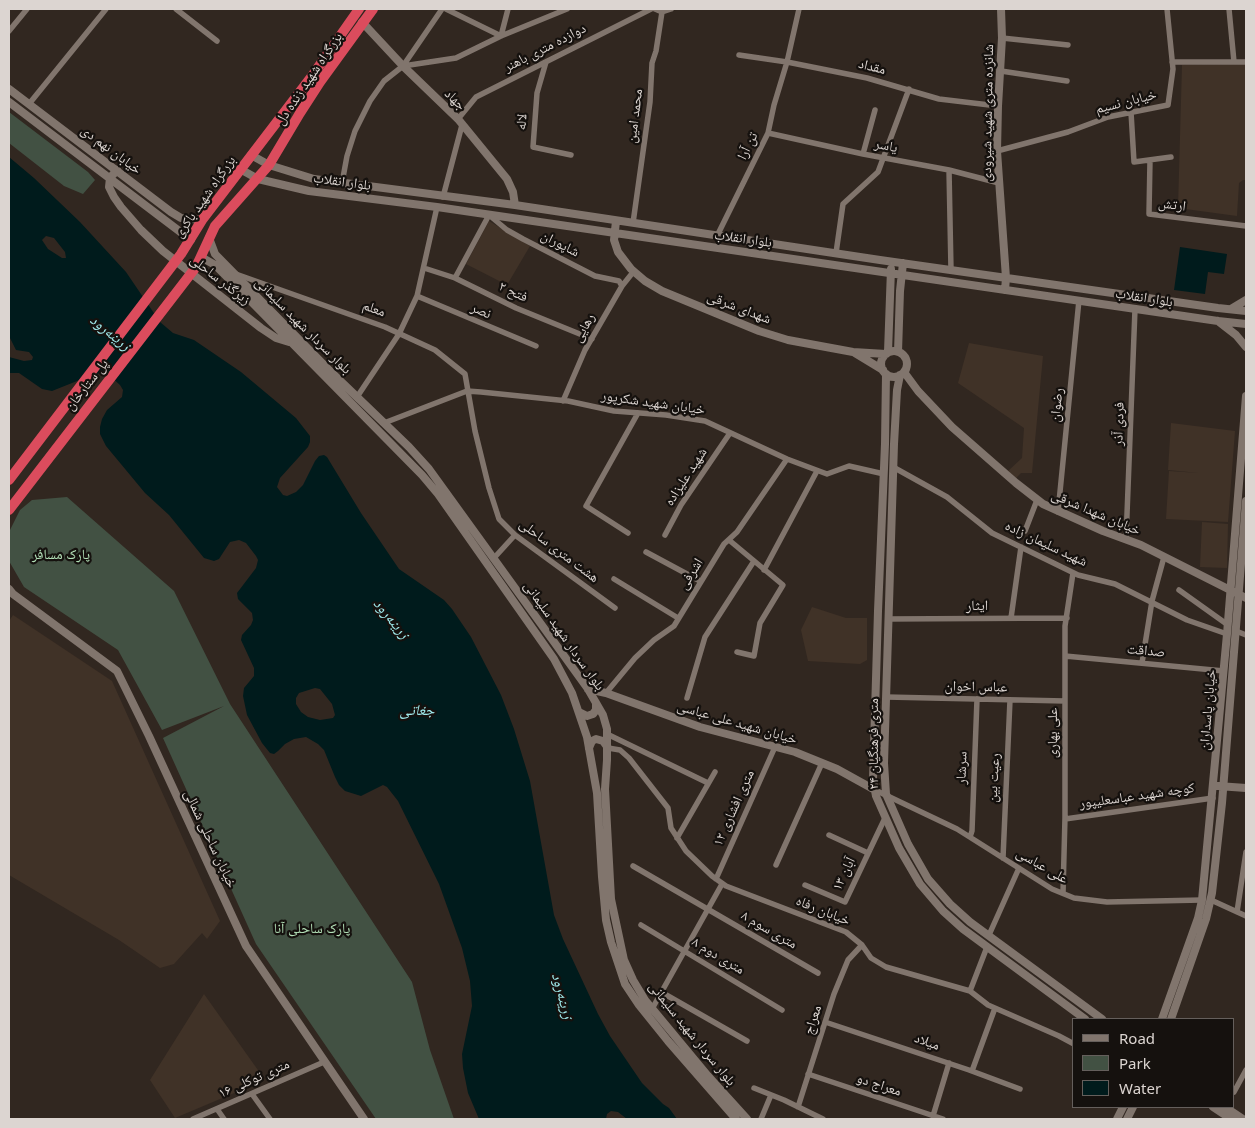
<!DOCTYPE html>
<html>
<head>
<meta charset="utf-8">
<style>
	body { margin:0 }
	#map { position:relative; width:1255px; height:1128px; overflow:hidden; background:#312720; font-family:"Noto Sans",sans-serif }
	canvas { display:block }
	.frame { position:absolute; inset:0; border:10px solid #dcd5d1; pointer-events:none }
	.legend { position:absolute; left:1072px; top:1018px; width:162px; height:90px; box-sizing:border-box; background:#15110e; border:1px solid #655f5c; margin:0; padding:6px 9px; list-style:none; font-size:15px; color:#dcd5d1 }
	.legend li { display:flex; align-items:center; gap:10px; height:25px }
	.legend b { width:25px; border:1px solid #655f5c }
</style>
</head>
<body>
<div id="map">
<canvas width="1255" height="1128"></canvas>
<div class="frame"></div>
<ul class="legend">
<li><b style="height:6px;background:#81756d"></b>Road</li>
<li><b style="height:14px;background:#425143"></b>Park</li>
<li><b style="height:14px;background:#001b1c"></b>Water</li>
</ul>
</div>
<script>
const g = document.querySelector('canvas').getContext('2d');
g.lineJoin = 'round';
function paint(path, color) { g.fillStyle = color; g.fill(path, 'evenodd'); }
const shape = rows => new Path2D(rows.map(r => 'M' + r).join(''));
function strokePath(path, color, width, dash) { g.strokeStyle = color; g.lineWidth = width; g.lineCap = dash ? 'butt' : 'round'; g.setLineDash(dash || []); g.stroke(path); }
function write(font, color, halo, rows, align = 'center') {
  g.font = font + ' "Noto Sans","Noto Naskh Arabic",sans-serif'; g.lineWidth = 4.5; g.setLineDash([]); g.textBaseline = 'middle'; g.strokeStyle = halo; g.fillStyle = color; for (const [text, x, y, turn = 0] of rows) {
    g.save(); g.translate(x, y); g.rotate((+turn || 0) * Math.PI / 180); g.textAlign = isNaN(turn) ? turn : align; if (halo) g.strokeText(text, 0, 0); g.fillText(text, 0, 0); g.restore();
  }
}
paint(shape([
	[1246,64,1246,180,1243,180,1239,183,1237,216,1178,208,1182,65],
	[489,221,530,246,507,285,466,264],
	[969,343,1043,356,1032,473,1021,473,1016,478,1008,471,1022,458,1024,428,958,383],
	[1171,423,1235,431,1228,522,1166,519,1169,471,1199,473,1168,470],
	[1202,522,1228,524,1227,568,1200,567],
	[812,607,846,618,867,618,867,660,860,664,808,661,801,630],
	[13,615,112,681,220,921,207,939,202,933,174,964,160,968,119,940,9,875,9,621],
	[204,994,265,1080,175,1118,150,1080]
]), '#403227');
paint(shape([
	[9,112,88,172,95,180,83,194,64,186,9,143],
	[67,497,174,591,230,704,412,982,430,1050,454,1119,376,1119,256,944,163,738,224,706,162,730,118,650,24,587,9,561,9,532,20,510,32,500]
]), '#425143');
paint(shape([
	[9,157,34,178,80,222,126,272,160,322,173,333,194,340,241,372,296,418,310,436,310,442,308,447,280,478,277,487,283,495,287,496,296,492,303,485,315,461,319,456,324,455,327,457,361,513,399,569,444,600,452,609,471,637,501,695,514,729,530,781,554,915,563,939,598,1014,610,1036,642,1083,663,1104,669,1108,677,1119,627,1119,618,1112,611,1111,607,1114,606,1119,479,1119,468,1093,463,1068,462,1054,472,1006,470,981,462,948,439,884,398,801,387,787,383,785,361,796,345,791,339,785,335,777,324,750,318,744,306,737,294,739,285,744,278,751,274,754,270,753,262,743,247,715,243,696,244,688,254,676,254,668,241,640,242,635,251,625,253,620,252,613,238,599,237,593,256,568,258,560,256,556,246,543,239,540,230,542,219,559,214,561,204,558,169,515,145,493,106,446,100,434,100,427,102,419,107,410,122,397,123,390,120,385,109,375,101,373,92,375,52,391,42,389,19,373,9,373,9,357,24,361,32,360,33,357,29,352,16,350,9,336],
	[46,236,54,238,65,252,66,258,62,258,48,249,42,240],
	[315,688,320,689,332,704,335,715,333,718,320,720,308,717,301,712,296,704,296,698,299,693],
	[1180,247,1227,254,1224,274,1208,272,1205,294,1174,290]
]), '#001b1c');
strokePath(shape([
	[176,9,217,41],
	[446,9,501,36,508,9],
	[655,9,662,12,671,9],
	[1229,9,1234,62],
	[9,31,27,9],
	[1002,38,1068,45],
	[739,55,787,62,867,78,939,99,998,106],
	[546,62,537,93,533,147,571,155],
	[1172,62,1246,62],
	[403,66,456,58,501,36,567,9],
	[1001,71,1067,81],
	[29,104,106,9],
	[1131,112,1134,162,1171,157],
	[458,119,476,97,651,9],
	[768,133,863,154,949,170,999,183],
	[997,151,1068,132,1108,117,1168,105,1173,69,1167,9],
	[863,154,875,110],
	[1150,160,1149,214,1246,226],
	[949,170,951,270],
	[342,183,347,156,355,131,370,101,384,81,403,66,442,9],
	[443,197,462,125],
	[633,223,650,102,652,63,656,51,662,12],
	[717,236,768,133,774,105,787,62,799,9],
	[836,253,843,204,878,172,909,89],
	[424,268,455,278,516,308,592,339],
	[233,273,385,327,435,350,465,374,475,431,489,488,499,519,515,535,615,608],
	[455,278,489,215,507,230,523,239,595,276,619,281,622,286],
	[417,296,536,346],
	[357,397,399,334,417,296,437,207],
	[563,401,585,350,622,286,634,271],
	[384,423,467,391,481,392,568,401,614,411,666,415,705,421,787,459,827,474,849,466,884,474],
	[893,467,947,497,992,533,1078,575,1115,584,1187,620,1227,634],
	[1058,512,1079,300],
	[1025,531,1037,500],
	[628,533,586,506,638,413],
	[665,535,681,505,730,433],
	[729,540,783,585,760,623,754,656,737,652],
	[1126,540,1135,309],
	[646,552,700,581],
	[494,558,515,535],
	[764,570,817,471],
	[614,579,678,618],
	[1179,590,1228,625],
	[1011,618,1021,547],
	[888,619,1067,618],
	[1236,631,1246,635],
	[1065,656,1224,671],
	[1142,663,1152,601,1164,557],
	[606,693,635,658,654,640,674,626,724,544,737,532,787,459],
	[886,697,1065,701],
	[687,698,705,637,754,561],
	[607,734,708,783],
	[608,748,620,750,629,758,668,808,671,828,686,851,712,876,726,886,846,932,862,945,871,958,886,967,970,991,988,1005,1059,1036,1074,1044],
	[875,790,957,829,1052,889,1074,898,1107,902,1202,900],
	[1065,819,1213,798],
	[829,835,868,853],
	[970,837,972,831,977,699],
	[677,838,715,772],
	[1003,858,1010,700],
	[776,865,822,763],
	[633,866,818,973],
	[716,879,775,747],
	[805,885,845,902,885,818],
	[1063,893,1065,817,1065,626,1073,573],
	[1211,900,1246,916],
	[1237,912,1246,852],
	[641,925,782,1010],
	[989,935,1019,868],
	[970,991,987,947],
	[661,992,747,1041],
	[652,1009,722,884],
	[825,1022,969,1070,1020,1089],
	[972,1071,995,1008],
	[808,1074,943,1119],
	[754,1088,784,1100,823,1119],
	[1234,1092,1246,1070],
	[252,1094,270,1119],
	[798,1107,834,994,848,960,862,945],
	[217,1109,224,1119],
	[933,1116,949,1063],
	[193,1119,324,1062],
	[761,1119,771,1095]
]), '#81756d', 5.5);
strokePath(shape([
	[1001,9,1002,38,998,106,997,151,1006,278,1005,290],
	[362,22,403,66,458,119,507,179,513,192,515,205],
	[9,89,171,212,181,218,202,220],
	[9,102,191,240],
	[251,155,269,165,314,179,515,205,880,260,1218,308,1246,311],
	[240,169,258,179,309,191,437,207,1218,321,1246,324],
	[117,170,110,178,109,187,114,197,121,207,141,230,163,251,261,328,276,338,289,342],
	[616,221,614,240,618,252,631,269,645,281,662,291,759,331,788,340,853,352,886,354],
	[209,238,215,254,332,373,409,447,429,469,588,689,603,715,607,729,607,760,605,789,611,899,624,960,633,980,645,1000,708,1076,747,1119],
	[201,257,215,265,225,275,422,475,438,494,554,659,572,693,587,737,597,793,602,877,606,920,611,942,625,984,639,1005,668,1041,736,1119],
	[1231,309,1246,300],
	[1218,321,1236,335,1246,347],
	'881 364a13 13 0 1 1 26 0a13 13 0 1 1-26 0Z',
	[888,352,891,269],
	[898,352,900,291,903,263],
	[855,353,883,370],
	[904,372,918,391,952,427,1016,483,1043,504,1103,531,1141,545,1246,598],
	[886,374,885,444,878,611,873,780,876,796,899,848,920,884,943,911,963,929,1085,1019],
	[900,375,897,390,894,444,884,763,886,794,908,844,928,879,950,904,970,922,1102,1019],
	[9,589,13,594,117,671,149,736,246,946,364,1119],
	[588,689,606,693,700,727,795,752,837,769,875,790],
	[579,712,587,716,593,714,596,710,596,703],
	[589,748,592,741,596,739,603,741,608,748],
	[1218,786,1246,788],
	[1162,1019,1198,918,1202,900,1227,634,1246,396],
	[1171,1019,1206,919,1212,893,1222,803,1246,501],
	[1213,1107,1231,1119],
	[1225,1107,1243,1119],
	[1117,1119,1123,1107],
	[1127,1119,1133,1107]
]), '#81756d', 8);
strokePath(shape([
	[9,480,181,254,202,220,312,76,359,9],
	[9,510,196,267,215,226,269,165,300,113,320,82,373,9]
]), '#db4c5d', 10);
write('14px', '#dcd5d1', '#15110e', [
	["دوازده متری باهنر",545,48,-27],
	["مقداد",872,67,14],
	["بزرگراه شهید زنده دل",309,79,-56],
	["جهاد",455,100,45],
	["خیابان نسیم",1126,102,-14],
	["شانزده متری شهید شیرودی",988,113,-89],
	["محمد امین",635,116,-83],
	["لاله",522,122,-85],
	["تن آرا",748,146,-64],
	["یاسر",886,146,11],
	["خیابان نهم دی",111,150,37],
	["بلوار انقلاب",342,182,8],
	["بزرگراه شهید باکری",205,197,-55],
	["ارتش",1172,205,7],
	["بلوار انقلاب",743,239,8],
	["شاپوران",560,244,27],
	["زیرگذر ساحلی",220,280,38],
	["فتح ۲",513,292,25],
	["بلوار انقلاب",1144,298,9],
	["شهدای شرقی",739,308,21],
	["معلم",374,309,20],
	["نصر",481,311,24],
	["بلوار سردار شهید سلیمانی",303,326,45],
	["رهایی",584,328,-61],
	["پل ستارخان",87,385,-52],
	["خیابان شهید شکرپور",653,403,8],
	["رضوان",1057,405,-84],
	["فردی آذر",1119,424,-88],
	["شهید علیزاده",686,477,-57],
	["خیابان شهدا شرقی",1096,513,23],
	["شهید سلیمان زاده",1046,544,25],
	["هشت متری ساحلی",559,551,37],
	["اشرفی",691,574,-58],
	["ایثار",977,606],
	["بلوار سردار شهید سلیمانی",564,636,55],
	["صداقت",1146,651,5],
	["عباس اخوان",976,687,1],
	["خیابان پاسداران",1208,710,-85],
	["خیابان شهید علی عباسی",737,723,16],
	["علی بهاری",1053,733,-90],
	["۲۴ متری فرهنگیان",874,744,-90],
	["سرشار",962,768,-88],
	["رعیت بین",994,778,-87],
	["کوچه شهید عباسعلیپور",1137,796,-8],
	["۱۲ متری افشاری",734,808,-66],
	["خیابان ساحلی شمالی",210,839,65],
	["علی عباسی",1042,866,30],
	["۱۳ آبان",844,874,-64],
	["خیابان رفاه",823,911,22],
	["۸ متری سوم",769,930,30],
	["۸ متری دوم",718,956,31],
	["معراج",813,1020,-72],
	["بلوار سردار شهید سلیمانی",692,1034,51],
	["میلاد",927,1042,19],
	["۱۶ متری توکلی",254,1079,-24],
	["معراج دو",879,1085,18]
]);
write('14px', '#b3e1b8', '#15110e', [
	["پارک مسافر",61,555],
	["پارک ساحلی آنا",312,929]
]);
write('italic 15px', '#a0ebed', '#15110e', [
	["زرینه‌رود",110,333,39],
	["زرینه‌رود",391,619,50],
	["جغاتی",417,711],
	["زرینه‌رود",562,996,75]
]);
</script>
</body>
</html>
